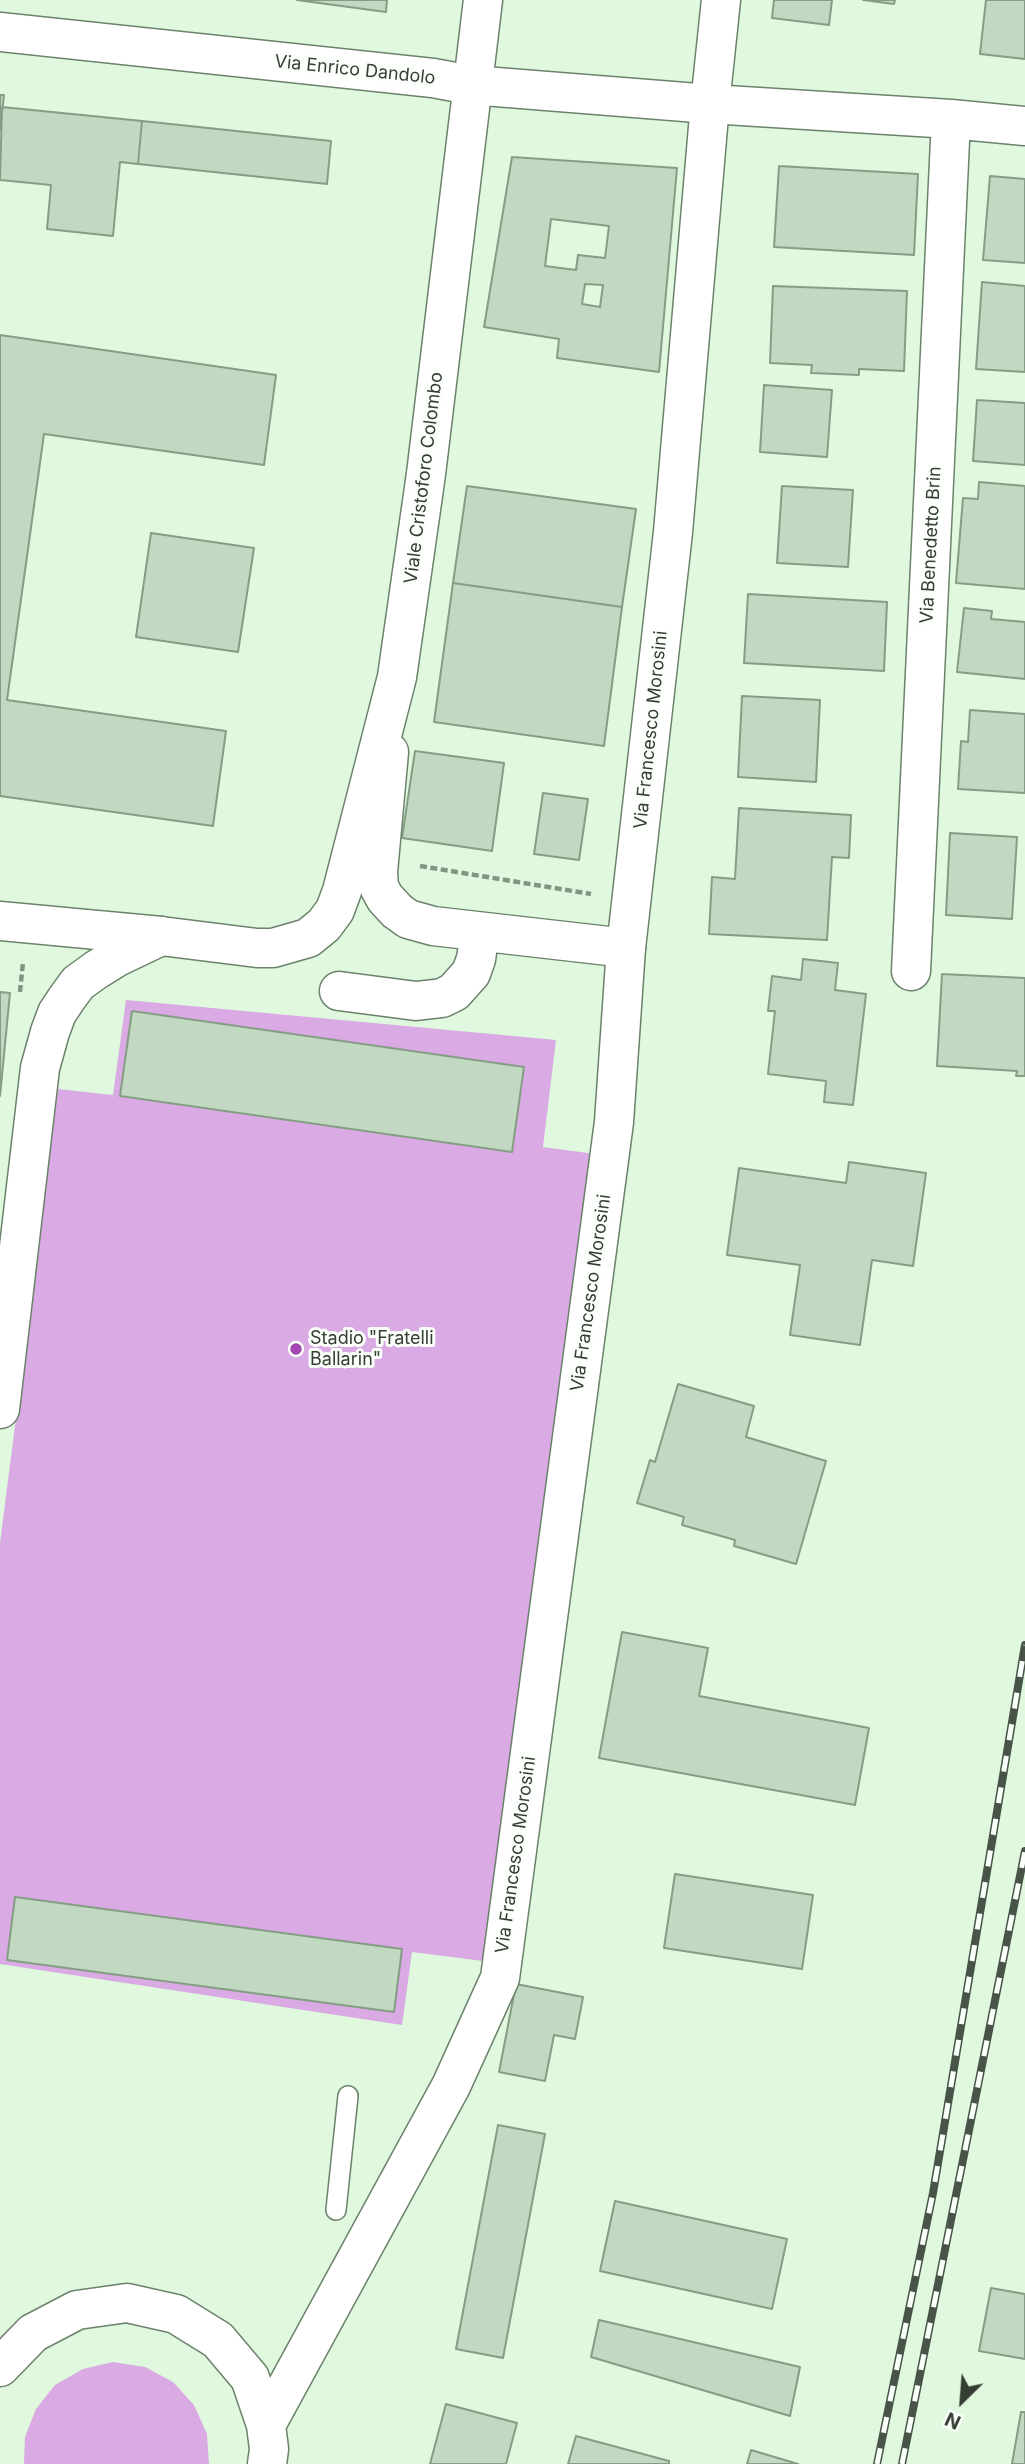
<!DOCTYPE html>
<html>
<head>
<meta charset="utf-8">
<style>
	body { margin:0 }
	#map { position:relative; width:1025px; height:2464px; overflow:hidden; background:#dff8de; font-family:Inter,sans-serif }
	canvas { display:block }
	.north { position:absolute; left:927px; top:2366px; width:70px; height:70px; -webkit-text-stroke:5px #fafffa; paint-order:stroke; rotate:205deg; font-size:19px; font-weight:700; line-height:28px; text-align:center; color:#343e33 }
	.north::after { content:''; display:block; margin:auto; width:24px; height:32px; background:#343e33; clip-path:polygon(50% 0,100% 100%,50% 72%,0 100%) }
</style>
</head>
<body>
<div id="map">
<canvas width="1025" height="2464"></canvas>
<div class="north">N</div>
</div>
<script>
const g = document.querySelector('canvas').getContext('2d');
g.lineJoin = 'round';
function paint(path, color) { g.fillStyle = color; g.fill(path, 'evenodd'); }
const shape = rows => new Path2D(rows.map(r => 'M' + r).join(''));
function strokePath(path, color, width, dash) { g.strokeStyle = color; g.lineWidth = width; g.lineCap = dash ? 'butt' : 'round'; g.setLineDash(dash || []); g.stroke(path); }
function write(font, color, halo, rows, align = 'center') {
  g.font = font + ' Inter,sans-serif'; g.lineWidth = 6; g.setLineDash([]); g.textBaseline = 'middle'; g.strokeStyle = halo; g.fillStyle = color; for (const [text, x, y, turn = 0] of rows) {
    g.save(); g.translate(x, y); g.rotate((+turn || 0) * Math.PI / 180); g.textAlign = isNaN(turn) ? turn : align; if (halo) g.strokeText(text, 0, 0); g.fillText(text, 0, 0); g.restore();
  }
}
paint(shape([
	[126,1000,556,1040,543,1147,595,1154,483,1961,412,1952,402,2025,0,1964,0,1543,58,1089,113,1095],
	[113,2362,145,2367,173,2382,194,2405,207,2434,209,2464,24,2464,25,2437,36,2409,55,2385,83,2369]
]), '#d9aae3');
const building = shape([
	[297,0,387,0,386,12,297,0],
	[774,0,832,0,829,25,772,18,774,0],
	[863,0,895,0,894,4,863,0],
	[986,0,1025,0,1025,59,980,54,986,0],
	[0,95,4,95,0,130,0,95],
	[2,107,142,121,138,164,120,162,113,236,47,229,51,185,0,180,2,107],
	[142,121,331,141,327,184,138,164,142,121],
	[512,157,677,168,659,372,557,358,559,339,484,327,512,157],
	[551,219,609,226,605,258,578,255,576,270,545,266,551,219],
	[585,284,603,285,600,307,582,304,585,284],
	[779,166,918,174,914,255,774,247,779,166],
	[990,176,1025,179,1025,263,983,260,990,176],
	[982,282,1025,286,1025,372,976,369,982,282],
	[773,286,907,291,904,371,859,369,859,375,811,373,812,365,770,363,773,286],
	[0,335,276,375,264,465,44,434,7,700,226,731,213,826,0,796,0,335],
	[764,385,832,390,827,457,760,452,764,385],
	[977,400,1025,403,1025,465,973,461,977,400],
	[979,482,1025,486,1025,589,956,583,963,498,978,499,979,482],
	[467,486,636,509,622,607,453,583,467,486],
	[782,486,853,490,848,567,777,563,782,486],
	[151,533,254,548,238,652,136,637,151,533],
	[453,583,622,607,604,746,434,722,453,583],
	[748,594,887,602,884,671,744,663,748,594],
	[964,608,992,611,991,619,1025,622,1025,679,957,672,964,608],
	[742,696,820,700,816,782,738,777,742,696],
	[970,710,1025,714,1025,793,958,789,961,741,968,742,970,710],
	[415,751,504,763,492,851,402,838,415,751],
	[543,793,588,799,579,860,534,854,543,793],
	[739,808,851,815,849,858,832,857,827,940,709,934,712,877,735,879,739,808],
	[950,833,1017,837,1012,919,946,915,950,833],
	[803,959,838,963,835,990,866,994,853,1105,824,1102,826,1081,768,1074,775,1011,768,1011,772,976,801,980,803,959],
	[942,974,1025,978,1025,1076,1016,1076,1017,1071,937,1066,942,974],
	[0,992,10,993,0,1096,0,992],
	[132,1011,524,1067,512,1152,120,1096,132,1011],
	[849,1162,926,1173,913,1266,872,1260,860,1345,790,1335,800,1265,727,1255,739,1168,846,1183,849,1162],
	[678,1384,754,1406,746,1437,826,1461,796,1564,734,1546,735,1540,682,1525,684,1517,637,1503,650,1460,655,1462,678,1384],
	[622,1632,708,1648,699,1696,869,1728,855,1805,599,1758,622,1632],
	[675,1874,813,1895,802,1969,664,1948,675,1874],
	[15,1897,402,1949,394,2012,7,1960,15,1897],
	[516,1984,583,1997,575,2039,554,2035,545,2081,499,2072,516,1984],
	[498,2125,545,2134,503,2358,456,2349,498,2125],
	[615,2201,787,2239,772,2309,600,2271,615,2201],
	[991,2288,1025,2294,1025,2359,979,2351,991,2288],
	[599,2320,800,2367,790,2416,591,2357,599,2320],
	[446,2404,517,2423,506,2464,430,2464,446,2404],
	[1021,2412,1025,2412,1025,2464,1012,2464,1021,2412],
	[576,2436,669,2461,669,2464,568,2464,576,2436],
	[751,2450,798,2464,747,2464,751,2450]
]);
paint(building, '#c1d9c0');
strokePath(building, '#869d85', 2);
const service = shape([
	[336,2210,348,2096]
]);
const minor = shape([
	[0,32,433,78,471,85,710,104,951,119,1025,126],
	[389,752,378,872,379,887,385,898,397,911,408,919,433,926,626,948],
	[0,921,161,936],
	[911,971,951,119],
	[339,991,416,1001,442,998,454,992,471,973,476,959,480,932]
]);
const tertiary = shape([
	[0,1409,40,1068,50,1032,57,1013,67,998,78,983,96,970,117,957,161,936,257,948,273,948,308,938,324,925,335,910,342,891,397,677,426,474,483,0],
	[0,2367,33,2333,77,2310,127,2303,176,2314,218,2340,250,2378,266,2425,269,2449,267,2464],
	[266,2425,451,2086,500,1978,614,1122,626,948,673,532,710,104,721,0]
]);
strokePath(service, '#6c826b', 22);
strokePath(minor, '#6c826b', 41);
strokePath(tertiary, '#6c826b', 41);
strokePath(shape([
	[420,866,591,894],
	[20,992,23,962]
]), '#839482', 4.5, [7, 3.5]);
strokePath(service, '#fff', 19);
strokePath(minor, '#fff', 38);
strokePath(tertiary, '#fff', 38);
const rail = shape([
	[877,2464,933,2193,1025,1645],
	[902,2464,1025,1851]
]);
strokePath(rail, '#485447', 8);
strokePath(rail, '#fafffa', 5, [16]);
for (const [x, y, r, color] of [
	[296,1349,7,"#a148b4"]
]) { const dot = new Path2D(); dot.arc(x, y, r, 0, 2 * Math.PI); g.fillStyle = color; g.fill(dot); strokePath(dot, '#fafffa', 2.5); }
write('18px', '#343e33', '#fafffa', [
	["Via Enrico Dandolo",355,70,6],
	["Viale Cristoforo Colombo",424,478,-83],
	["Via Benedetto Brin",931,545,-87],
	["Via Francesco Morosini",651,730,-84],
	["Via Francesco Morosini",591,1293,-82],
	["Via Francesco Morosini",516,1855,-82]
]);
write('18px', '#343e33', '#fafffa', [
	["Stadio \"Fratelli",310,1339],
	["Ballarin\"",310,1360]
], 'left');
</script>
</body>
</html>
